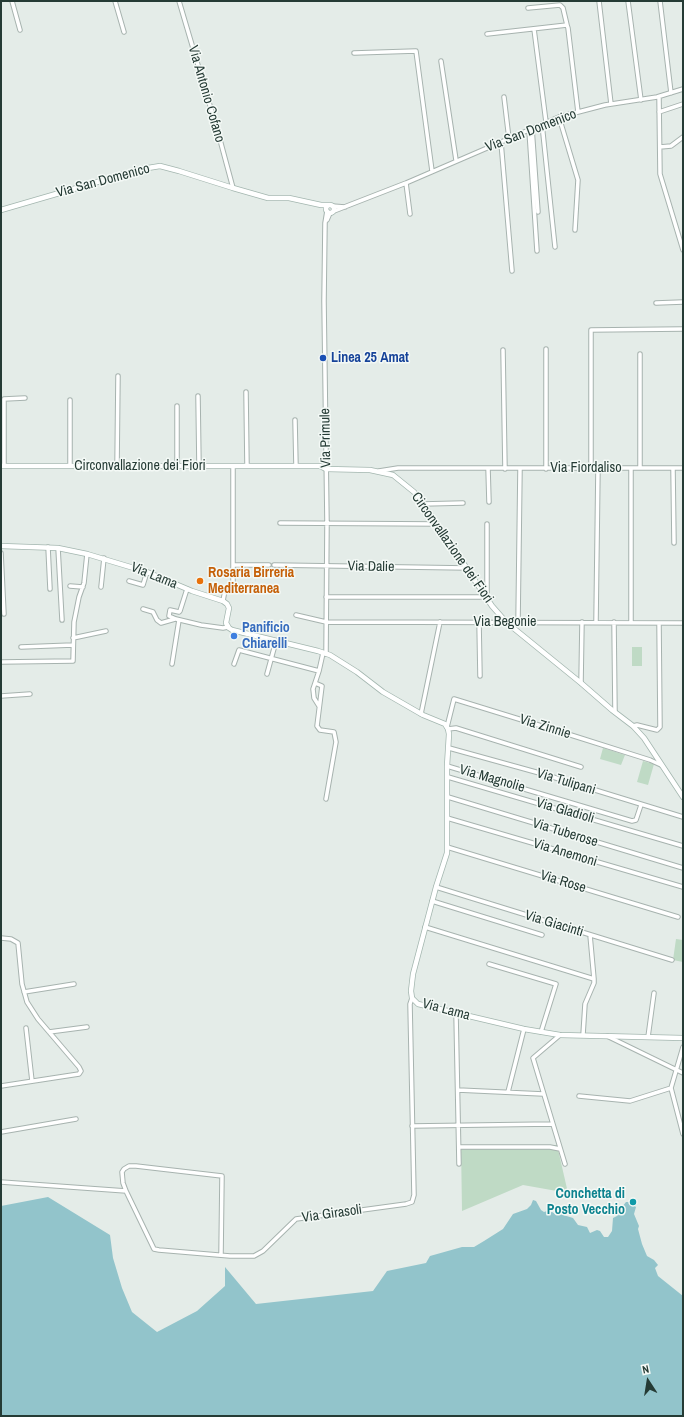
<!DOCTYPE html>
<html>
<head>
<meta charset="utf-8">
<style>
	body { margin:0 }
	#map { position:relative; width:684px; height:1417px; overflow:hidden; background:#e4ece8; font-family:"Archivo Narrow",sans-serif }
	canvas { display:block }
	.frame { position:absolute; inset:0; border:2px solid #253b35; pointer-events:none }
	.north { position:absolute; left:628px; top:1361px; width:40px; height:40px; -webkit-text-stroke:3px #f4f9f6; paint-order:stroke; rotate:348deg; font-size:11px; font-weight:700; line-height:16px; text-align:center; color:#253b35 }
	.north::after { content:''; display:block; margin:auto; width:14px; height:18px; background:#253b35; clip-path:polygon(50% 0,100% 100%,50% 72%,0 100%) }
</style>
</head>
<body>
<div id="map">
<canvas width="684" height="1417"></canvas>
<div class="frame"></div>
<div class="north">N</div>
</div>
<script>
const g = document.querySelector('canvas').getContext('2d');
g.lineJoin = 'round';
function paint(path, color) { g.fillStyle = color; g.fill(path, 'evenodd'); }
const shape = rows => new Path2D(rows.map(r => 'M' + r).join(''));
function strokePath(path, color, width, dash) { g.strokeStyle = color; g.lineWidth = width; g.lineCap = dash ? 'butt' : 'round'; g.setLineDash(dash || []); g.stroke(path); }
function write(font, color, halo, rows, align = 'center') {
  g.font = font + ' "Archivo Narrow",sans-serif'; g.lineWidth = 3; g.setLineDash([]); g.textBaseline = 'middle'; g.strokeStyle = halo; g.fillStyle = color; for (const [text, x, y, turn = 0] of rows) {
    g.save(); g.translate(x, y); g.rotate((+turn || 0) * Math.PI / 180); g.textAlign = isNaN(turn) ? turn : align; if (halo) g.strokeText(text, 0, 0); g.fillText(text, 0, 0); g.restore();
  }
}
paint(shape([
	[632,647,642,647,642,666,632,666],
	[603,748,625,755,621,765,600,759],
	[643,761,654,764,648,785,637,782],
	[676,939,683,940,683,962,673,960],
	[461,1145,557,1145,568,1193,523,1185,462,1211]
]), '#bfdac5');
paint(shape([
	[48,1197,110,1235,113,1258,122,1288,132,1312,157,1332,197,1311,225,1286,225,1267,256,1304,373,1291,387,1271,426,1263,430,1256,462,1247,474,1247,484,1241,503,1229,513,1214,527,1209,531,1205,533,1200,536,1201,541,1210,544,1212,547,1211,549,1213,552,1212,557,1215,560,1214,573,1218,578,1225,587,1227,590,1233,597,1230,600,1231,604,1237,608,1237,612,1231,613,1218,617,1216,616,1212,621,1210,622,1207,626,1202,629,1202,636,1207,634,1214,639,1226,638,1229,642,1244,647,1256,654,1260,658,1265,655,1268,658,1276,683,1296,683,1416,1,1416,1,1206]
]), '#92c4cb');
const street = shape([
	[12,1,20,30],
	[115,1,124,32],
	[179,1,219,136,233,188],
	[599,1,611,104],
	[628,1,641,100],
	[660,1,671,93],
	[528,8,560,5,563,8,567,25],
	[534,29,546,122],
	[487,34,567,25,568,28,578,112],
	[354,53,416,51,432,171],
	[441,61,456,160],
	[504,97,509,139],
	[659,97,660,174,683,250],
	[659,112,683,104],
	[559,117,578,180,575,230],
	[542,124,555,247],
	[532,128,538,212],
	[529,130,537,251],
	[501,142,512,271],
	[660,147,671,146,683,137],
	[406,183,410,214],
	[332,206,345,207],
	[334,211,406,183,559,117,605,105,657,97,683,89],
	[327,220,330,213],
	[656,303,683,302],
	[546,349,546,469],
	[503,350,505,469],
	[640,354,640,468],
	[246,392,247,466],
	[198,396,199,466],
	[177,406,177,466],
	[295,420,296,466],
	[4,466,4,399,25,398],
	[70,466,70,400],
	[117,466,118,376],
	[488,468,489,502],
	[591,468,591,330,683,329],
	[631,468,631,622],
	[673,469,674,543],
	[379,471,398,468,683,468],
	[423,504,463,503],
	[280,523,437,524],
	[48,547,50,589],
	[58,548,62,620],
	[1,553,4,614],
	[233,565,269,565],
	[274,565,467,568],
	[129,581,143,585,147,572],
	[70,586,83,587],
	[101,587,104,558],
	[187,589,180,611,179,612,170,610,169,616,176,619,201,625,223,628,228,627],
	[326,597,486,597,487,595,487,524],
	[223,601,225,590,233,586,233,466],
	[143,609,153,612,157,620,161,623,175,619],
	[296,615,326,622,683,623],
	[479,622,480,676],
	[518,622,520,469],
	[596,622,598,468],
	[614,622,615,712],
	[73,638,106,631],
	[21,647,73,645],
	[326,654,327,523,324,301,325,223,327,211],
	[1,662,73,661,74,622,79,597,84,583,87,554],
	[172,664,179,620],
	[234,664,239,650,319,671,323,653],
	[319,671,315,683,322,686,317,726,320,730,334,732,336,742,326,799],
	[267,674,276,641],
	[315,683,313,689,314,698,319,706],
	[581,683,582,622],
	[1,696,30,694],
	[421,714,440,622],
	[633,726,637,725,657,730,660,727,659,623],
	[447,727,454,699,574,736,650,760,661,765],
	[448,729,456,728,581,767],
	[449,748,543,774,683,817],
	[447,766,632,821,636,820,641,805],
	[448,777,683,846],
	[448,797,683,868],
	[447,818,683,887],
	[447,847,678,917],
	[436,887,672,960],
	[432,901,542,935],
	[425,927,594,979],
	[1,938,11,939,18,943,22,984,27,1002,38,1019,79,1067,81,1071,79,1074,1,1086],
	[489,964,556,984,541,1032],
	[24,992,74,984],
	[456,1013,459,1164],
	[26,1028,32,1081],
	[49,1032,87,1027],
	[560,1035,533,1058,565,1164],
	[583,1035,585,1004,594,983,594,979,590,935],
	[607,1036,683,1073],
	[648,1037,654,993],
	[683,1047,671,1088,683,1134],
	[458,1090,543,1094],
	[508,1092,524,1029],
	[579,1096,630,1101,671,1088],
	[412,1126,552,1124],
	[1,1132,76,1119],
	[459,1147,550,1147,560,1149],
	[1,1182,126,1191,154,1249,159,1250,230,1256,254,1256,263,1251,296,1219,406,1204,412,1202,414,1195,410,1004,412,998],
	[126,1191,123,1183,122,1172,124,1169,129,1166,136,1166,222,1176,221,1255]
]);
const secondary = shape([
	'326 209a4 4 0 1 1 8 0a4 4 0 1 1-8 0Z',
	[1,210,142,169,160,166,179,171,233,188,268,198,289,198,321,205,329,205],
	[1,466,320,466,326,469,370,470,393,475,414,492,437,524,492,606,506,622,581,683,612,710,633,726,644,738,683,797],
	[1,546,58,548,87,554,147,572,192,591,223,601,227,604,229,608,226,623,229,628,232,630,318,651,330,655,357,672,383,692,423,715,445,724,448,729,449,734,447,766,447,853,436,887,413,974,411,991,412,998,418,1004,524,1029,560,1035,683,1038]
]);
strokePath(street, '#a7b3af', 5.5);
strokePath(secondary, '#a3b6af', 6);
strokePath(street, '#fff', 3.5);
strokePath(secondary, '#fff', 4.5);
for (const [x, y, r, color] of [
	[323,358,4,"#1a4fb4"],
	[200,581,4,"#e8710a"],
	[234,636,4,"#3f7fe0"],
	[633,1202,4,"#0f9aa8"]
]) { const dot = new Path2D(); dot.arc(x, y, r, 0, 2 * Math.PI); g.fillStyle = color; g.fill(dot); strokePath(dot, '#f4f9f6', 1.5); }
write('14px', '#253b35', '#f4f9f6', [
	["Via Antonio Cofano",206,94,74],
	["Via San Domenico",531,131,-21],
	["Via San Domenico",103,181,-15],
	["Via Primule",326,438,-91],
	["Circonvallazione dei Fiori",140,466],
	["Via Fiordaliso",586,468],
	["Circonvallazione dei Fiori",452,548,55],
	["Via Dalie",371,567,1],
	["Via Lama",154,576,22],
	["Via Begonie",505,622],
	["Via Zinnie",545,727,17],
	["Via Magnolie",492,779,16],
	["Via Tulipani",566,782,17],
	["Via Gladioli",565,811,16],
	["Via Tuberose",565,833,17],
	["Via Anemoni",565,853,17],
	["Via Rose",563,882,17],
	["Via Giacinti",554,924,17],
	["Via Lama",446,1010,15],
	["Via Girasoli",332,1214,-8]
]);
write('bold 14px', '#164399', '#f4f9f6', [
	["Linea 25 Amat",331,358]
], 'left');
write('bold 14px', '#c56008', '#f4f9f6', [
	["Rosaria Birreria",208,573],
	["Mediterranea",208,589]
], 'left');
write('bold 14px', '#366cbe', '#f4f9f6', [
	["Panificio",242,628],
	["Chiarelli",242,644]
], 'left');
write('bold 14px', '#0d838f', '#f4f9f6', [
	["Conchetta di",625,1194],
	["Posto Vecchio",625,1210]
], 'right');
</script>
</body>
</html>
